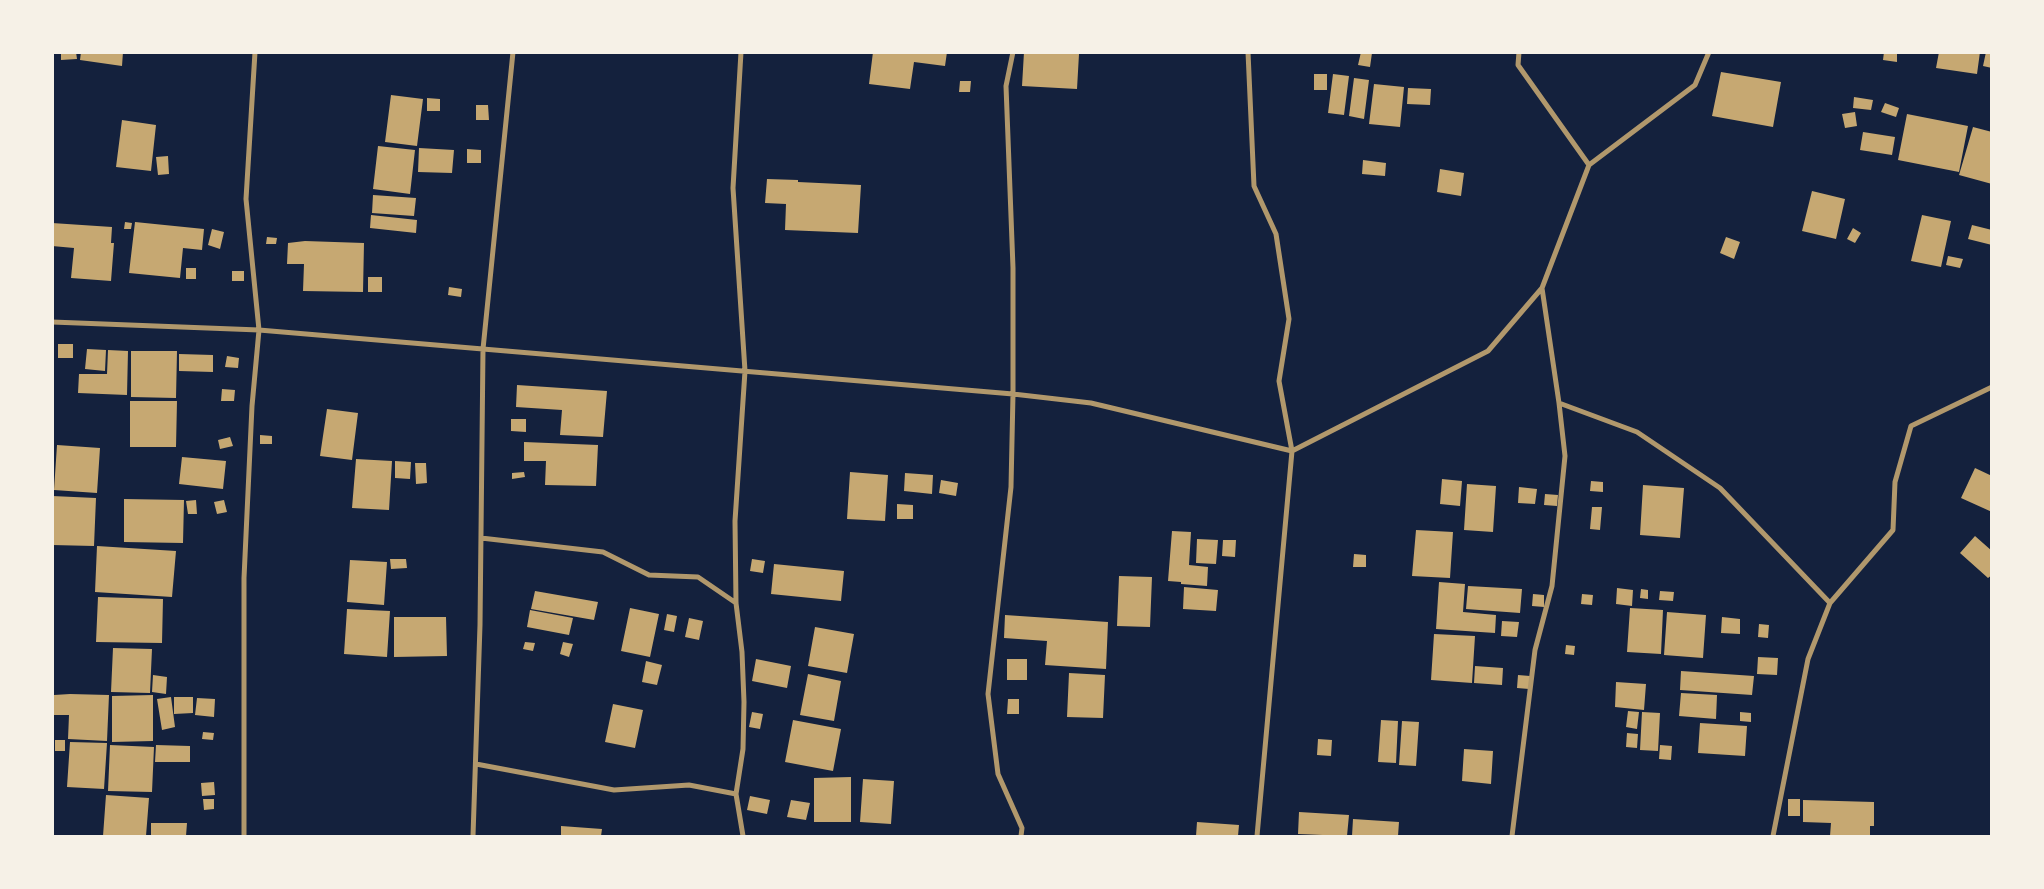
<!DOCTYPE html>
<html>
<head>
<meta charset="utf-8">
<style>
	body { margin:0 }
	#map { position:relative; width:2044px; height:889px; overflow:hidden; background:#14213d; font-family:Inter,sans-serif }
	canvas { display:block }
	.frame { position:absolute; inset:0; border:54px solid #f6f1e7; pointer-events:none }
</style>
</head>
<body>
<div id="map">
<canvas width="2044" height="889"></canvas>
<div class="frame"></div>
</div>
<script>
const g = document.querySelector('canvas').getContext('2d');
g.lineJoin = 'round';
function paint(path, color) { g.fillStyle = color; g.fill(path, 'evenodd'); }
const shape = rows => new Path2D(rows.map(r => 'M' + r).join(''));
function strokePath(path, color, width, dash) { g.strokeStyle = color; g.lineWidth = width; g.lineCap = dash ? 'butt' : 'round'; g.setLineDash(dash || []); g.stroke(path); }
paint(shape([
	[61,52,76,52,77,59,61,60],
	[81,52,123,52,122,66,80,60],
	[873,52,947,52,945,66,914,62,910,89,869,84],
	[1024,52,1079,54,1077,89,1022,86],
	[1361,52,1372,53,1370,67,1358,65],
	[1884,52,1897,52,1897,62,1883,60],
	[1939,52,1980,52,1977,74,1936,68],
	[1986,52,1992,52,1992,68,1983,66],
	[1721,72,1781,82,1773,127,1712,116],
	[1314,74,1327,74,1327,90,1314,90],
	[1333,74,1349,76,1344,115,1328,113],
	[1354,78,1369,80,1364,119,1349,116],
	[960,81,971,81,970,92,959,92],
	[1374,84,1404,87,1400,127,1369,124],
	[1408,88,1431,89,1430,105,1407,104],
	[391,95,423,99,417,146,385,142],
	[1854,97,1873,100,1871,110,1853,108],
	[427,98,440,99,440,111,427,111],
	[1885,103,1899,108,1896,117,1881,112],
	[476,105,488,105,489,120,476,120],
	[1855,112,1857,126,1845,128,1842,114],
	[1907,114,1968,126,1959,172,1898,160],
	[122,120,156,125,151,171,116,167],
	[1973,127,1992,132,1992,184,1959,175],
	[1863,132,1895,137,1892,155,1860,150],
	[378,146,415,150,410,194,373,189],
	[419,148,454,150,452,173,418,172],
	[467,149,481,150,481,163,467,163],
	[168,156,169,174,158,175,156,157],
	[1363,160,1386,163,1385,176,1362,174],
	[1440,169,1464,173,1461,196,1437,192],
	[767,179,798,180,798,182,861,185,858,233,785,230,786,204,765,203],
	[1812,191,1845,199,1836,239,1802,231],
	[373,195,416,198,414,216,372,213],
	[371,215,417,220,416,233,370,228],
	[1922,215,1951,221,1941,267,1911,261],
	[125,222,132,223,131,229,124,229],
	[135,222,204,229,202,250,183,248,180,278,129,273],
	[52,223,112,227,111,243,114,243,111,281,71,278,74,248,52,246],
	[1972,225,1992,230,1992,245,1968,239],
	[1853,228,1861,233,1855,243,1847,239],
	[212,229,224,232,220,249,208,245],
	[267,237,277,238,276,244,266,244],
	[1726,237,1740,242,1734,259,1720,253],
	[305,241,364,243,363,292,303,291,304,264,287,264,288,243],
	[1948,256,1963,259,1960,268,1946,265],
	[186,268,196,268,196,279,186,279],
	[232,271,244,271,244,281,232,281],
	[368,277,382,277,382,292,368,292],
	[449,287,462,289,461,297,448,295],
	[58,344,73,344,73,358,58,358],
	[87,349,106,350,105,371,85,369],
	[108,350,128,351,127,395,78,393,79,374,107,374],
	[131,351,177,351,176,398,131,397],
	[179,354,213,355,213,372,179,371],
	[227,356,239,358,238,368,225,367],
	[517,385,607,391,603,437,560,435,562,410,516,407],
	[222,389,235,390,234,401,221,401],
	[130,401,177,401,176,447,130,447],
	[327,409,358,413,352,460,320,456],
	[511,419,526,419,526,432,511,431],
	[260,435,272,436,272,444,260,444],
	[230,437,233,446,220,449,218,440],
	[524,442,598,445,596,486,545,485,546,461,524,461],
	[57,445,100,448,97,493,54,490],
	[182,457,226,461,223,489,179,484],
	[356,459,392,461,389,510,352,508],
	[395,461,411,462,410,479,395,478],
	[415,463,426,463,427,483,416,484],
	[1975,468,1992,476,1992,512,1961,498],
	[524,472,525,477,512,479,512,473],
	[850,472,888,475,885,521,847,519],
	[905,473,933,475,932,494,904,491],
	[1442,479,1462,481,1460,506,1440,504],
	[941,480,958,483,956,496,939,493],
	[1591,481,1603,482,1603,492,1590,491],
	[1467,484,1496,486,1493,532,1464,530],
	[1643,485,1684,488,1680,538,1640,535],
	[1519,487,1537,489,1535,504,1518,503],
	[1545,494,1558,495,1557,506,1544,505],
	[52,496,96,498,94,546,52,545],
	[124,499,184,500,183,543,124,542],
	[196,500,197,514,188,514,186,501],
	[224,500,227,512,217,514,214,502],
	[897,504,913,505,913,519,897,519],
	[1592,507,1602,507,1600,530,1590,529],
	[1416,530,1453,532,1450,578,1412,576],
	[1172,531,1191,532,1189,565,1208,567,1207,586,1181,584,1181,582,1168,581],
	[1975,536,1992,551,1992,575,1988,578,1960,553],
	[1197,539,1218,540,1216,564,1196,563],
	[1223,540,1236,540,1235,557,1222,556],
	[97,546,176,551,172,597,95,592],
	[1354,554,1366,555,1366,567,1353,567],
	[390,559,406,559,407,568,391,569],
	[752,559,765,561,763,573,750,571],
	[350,560,387,562,384,605,347,602],
	[774,564,844,571,841,601,771,594],
	[1119,576,1152,577,1150,627,1117,626],
	[1439,582,1465,584,1463,612,1496,615,1495,633,1436,629],
	[1468,586,1522,589,1520,613,1466,609],
	[1184,587,1218,590,1216,611,1183,609],
	[1617,588,1633,590,1632,606,1616,604],
	[1641,589,1648,590,1648,599,1640,598],
	[535,591,598,602,594,620,531,609],
	[1660,591,1674,592,1673,601,1659,600],
	[1533,594,1544,595,1544,607,1532,606],
	[1582,594,1593,595,1592,605,1581,604],
	[98,597,163,599,162,643,96,642],
	[630,608,659,614,650,657,621,651],
	[1630,608,1663,610,1661,654,1627,652],
	[347,609,390,611,387,657,344,654],
	[530,610,573,618,569,635,527,627],
	[1667,612,1706,615,1703,658,1664,655],
	[667,614,677,616,674,632,664,630],
	[1005,615,1108,622,1106,669,1045,665,1047,641,1004,638],
	[394,617,446,617,447,656,394,657],
	[1722,617,1740,619,1740,634,1721,633],
	[689,618,703,621,699,640,685,637],
	[1502,621,1519,622,1517,637,1501,636],
	[1759,624,1769,625,1768,638,1758,637],
	[815,627,854,634,847,673,808,666],
	[1434,634,1475,636,1472,683,1431,680],
	[525,642,535,643,533,651,523,649],
	[563,642,573,644,569,657,560,654],
	[1566,645,1575,646,1574,655,1565,654],
	[113,648,152,649,150,693,111,692],
	[1758,657,1778,658,1777,675,1757,674],
	[756,659,791,666,787,688,752,681],
	[1007,659,1027,659,1027,680,1007,680],
	[646,661,662,665,657,685,642,682],
	[1475,666,1503,668,1502,685,1474,683],
	[1681,671,1754,676,1752,695,1680,690],
	[1069,673,1105,675,1103,718,1067,717],
	[808,674,841,681,834,721,800,715],
	[153,675,167,677,166,694,152,692],
	[1518,675,1530,676,1529,689,1517,688],
	[1616,682,1646,684,1644,710,1615,707],
	[1681,693,1717,695,1716,719,1679,716],
	[70,694,109,695,107,741,68,739,69,715,53,715,54,695],
	[153,695,153,741,112,742,112,696],
	[171,697,175,727,162,730,157,699],
	[174,697,193,697,193,713,174,714],
	[197,698,215,699,214,717,195,715],
	[1008,699,1019,699,1019,714,1007,714],
	[613,704,643,710,635,748,605,742],
	[1628,711,1639,712,1637,729,1626,727],
	[752,712,763,714,760,729,749,727],
	[1642,712,1660,713,1658,751,1640,750],
	[1740,712,1751,713,1751,722,1740,721],
	[793,720,841,729,833,771,785,762],
	[1381,720,1398,721,1396,763,1378,762],
	[1402,721,1419,722,1416,766,1399,765],
	[1700,723,1747,726,1745,756,1698,753],
	[203,732,214,733,213,740,202,739],
	[1627,733,1638,734,1637,748,1626,747],
	[1318,739,1332,740,1331,756,1317,755],
	[55,740,65,740,65,751,55,751],
	[70,742,107,743,104,789,67,787],
	[110,745,154,747,152,792,108,791],
	[156,745,190,746,190,762,155,762],
	[1660,745,1672,746,1671,760,1659,759],
	[1464,749,1493,751,1491,784,1462,781],
	[851,777,851,822,814,822,814,778],
	[863,779,894,781,891,824,860,822],
	[214,782,215,795,202,796,201,783],
	[106,795,149,798,146,836,103,836],
	[750,796,770,800,767,814,747,810],
	[203,799,214,799,214,809,204,810],
	[1788,799,1800,799,1800,816,1788,816],
	[791,800,810,803,806,820,787,817],
	[1803,800,1874,802,1874,826,1870,826,1870,836,1830,836,1831,823,1803,822],
	[1299,812,1349,815,1347,836,1298,834],
	[1353,819,1399,822,1398,836,1352,836],
	[1197,822,1239,825,1238,836,1196,836],
	[151,823,187,823,186,836,151,836],
	[561,826,602,829,601,836,561,836]
]), '#c6a872');
strokePath(shape([
	[1013,52,1006,86,1013,268,1013,394,1011,487,988,694,998,774,1022,828,1021,836],
	[1248,52,1254,186,1276,234,1289,319,1279,381,1292,451,1257,836],
	[1519,52,1518,65,1589,165],
	[1542,288,1559,403,1637,432,1720,488,1830,603],
	[52,322,259,330,1013,394,1091,403,1292,451,1488,351,1542,288,1589,165,1695,85,1709,52],
	[481,538,603,552,649,575,698,577,736,603],
	[476,764,614,790,689,785,736,794,743,836],
	[736,794,743,749,744,702,742,652,736,603,735,521,745,371,733,188,741,52],
	[244,836,244,578,252,406,259,330,246,199,255,52],
	[473,836,480,625,483,349,513,52],
	[1512,836,1535,650,1552,586,1565,456,1559,403],
	[1773,836,1808,659,1830,603,1893,530,1895,482,1911,426,1992,387]
]), '#b1986c', 5);
</script>
</body>
</html>
